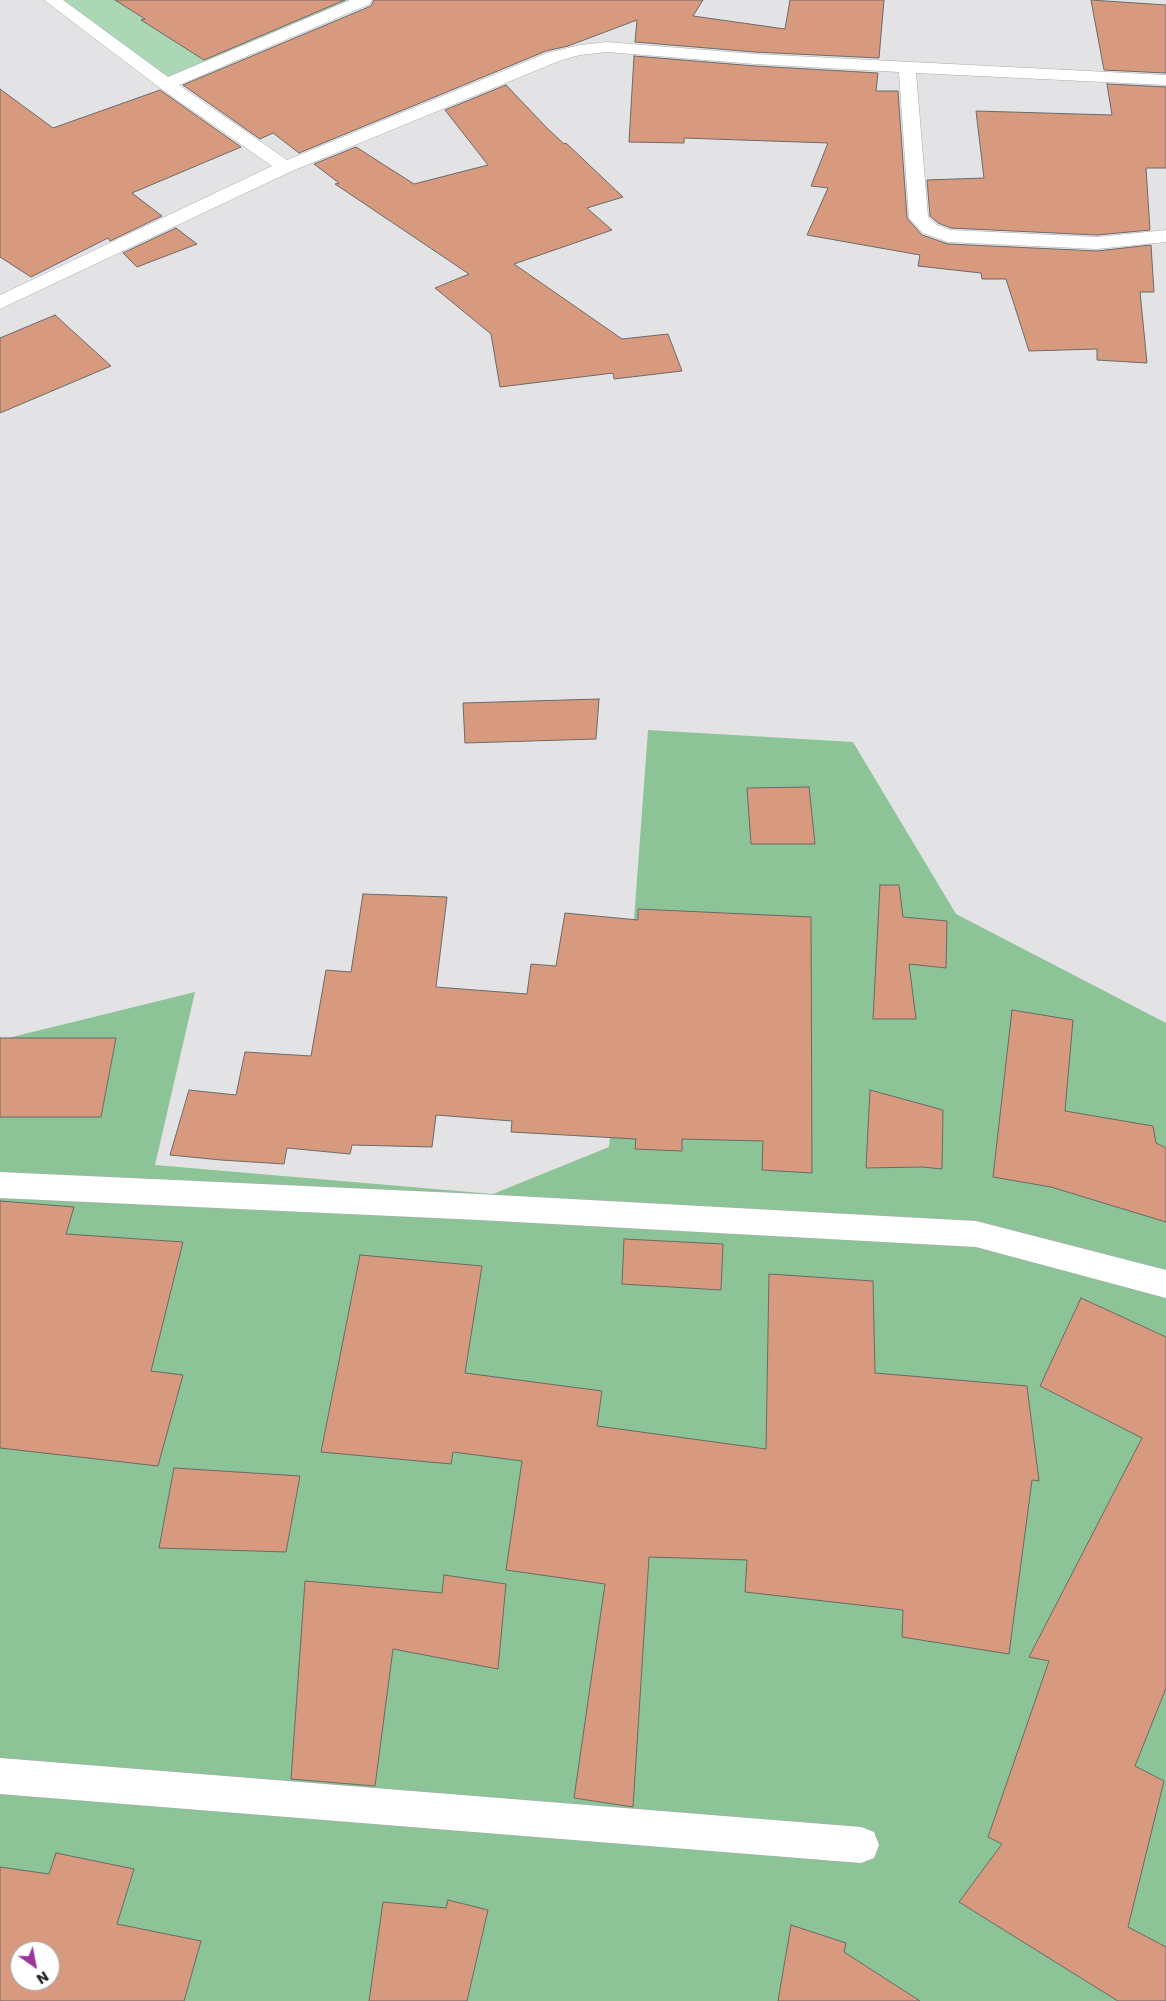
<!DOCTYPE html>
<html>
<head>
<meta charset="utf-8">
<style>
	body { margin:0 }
	#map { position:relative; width:1166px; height:2001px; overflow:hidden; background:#e3e3e5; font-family:Poppins,sans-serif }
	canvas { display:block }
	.north { position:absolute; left:10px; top:1941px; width:50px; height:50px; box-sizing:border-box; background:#fff; border:1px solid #a6a6a6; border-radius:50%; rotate:147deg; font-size:14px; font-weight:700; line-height:20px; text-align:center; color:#202020 }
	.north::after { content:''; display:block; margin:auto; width:18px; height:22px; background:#9a359a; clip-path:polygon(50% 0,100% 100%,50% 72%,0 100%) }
</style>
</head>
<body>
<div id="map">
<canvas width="1166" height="2001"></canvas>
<div class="north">N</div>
</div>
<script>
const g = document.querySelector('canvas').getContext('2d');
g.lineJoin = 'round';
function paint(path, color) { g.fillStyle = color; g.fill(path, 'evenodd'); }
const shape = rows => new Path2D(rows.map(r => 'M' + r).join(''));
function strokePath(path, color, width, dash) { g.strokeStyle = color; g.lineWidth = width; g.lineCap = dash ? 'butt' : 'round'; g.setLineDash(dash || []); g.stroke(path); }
paint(shape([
	[53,0,362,0,172,86]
]), '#acd7b5');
paint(shape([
	[648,730,853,742,956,914,1166,1023,1166,2001,0,2001,0,1040,195,992,155,1165,493,1194,609,1147,634,920],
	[20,1951,50,1951,50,1981,20,1981]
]), '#8cc397');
const building = shape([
	[115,0,345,0,204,60,141,20,145,19,115,0],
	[374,0,703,0,693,16,785,29,790,0,884,0,879,58,755,52,635,42,637,20,568,46,546,51,299,153,273,133,260,139,183,85,371,6,374,0],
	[1091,0,1166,5,1166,73,1104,70,1091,0],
	[634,56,755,66,878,73,876,91,898,91,907,218,922,235,948,244,1097,251,1151,245,1154,292,1140,292,1147,363,1097,360,1097,349,1029,351,1006,279,982,279,981,273,918,266,920,255,807,235,828,188,811,186,828,143,684,138,684,143,629,142,634,56],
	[1107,84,1166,87,1166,168,1146,168,1150,230,1097,235,951,228,938,223,930,216,927,180,984,178,976,111,1112,115,1107,84],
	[506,85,547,128,564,144,566,143,623,197,587,208,612,230,514,264,622,339,668,334,682,371,614,379,613,373,500,387,491,334,435,288,469,274,335,184,339,183,314,164,356,147,414,184,488,165,445,110,506,85],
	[0,89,53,128,160,90,241,147,132,193,162,216,110,241,108,238,31,277,0,257,0,89],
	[176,228,197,244,137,267,123,253,176,228],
	[55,315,111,366,0,413,0,338,55,315],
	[599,699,596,739,465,743,463,703,599,699],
	[809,787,815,844,751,844,747,788,809,787],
	[880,885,899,885,903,917,947,921,946,968,909,964,916,1019,873,1019,880,885],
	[363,894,447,897,436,987,527,994,531,964,556,966,565,913,638,920,638,909,811,917,812,1173,762,1170,763,1141,682,1139,682,1151,635,1149,636,1139,511,1132,512,1121,436,1115,432,1147,352,1145,350,1154,287,1148,284,1164,221,1160,170,1155,189,1090,236,1095,245,1052,311,1056,326,970,351,972,363,894],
	[1012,1010,1073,1020,1065,1111,1153,1126,1156,1143,1166,1148,1166,1222,1051,1187,993,1177,1012,1010],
	[0,1038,116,1038,101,1117,0,1117,0,1038],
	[870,1090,943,1110,942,1169,922,1167,866,1168,870,1090],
	[0,1201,74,1207,66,1234,183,1242,151,1371,183,1375,158,1466,0,1448,0,1201],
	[624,1239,723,1244,721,1290,622,1284,624,1239],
	[360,1255,482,1266,465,1373,602,1391,597,1426,766,1449,769,1274,873,1281,875,1373,1027,1386,1039,1481,1032,1480,1009,1654,902,1637,903,1610,745,1592,747,1560,649,1557,633,1807,574,1798,605,1584,506,1570,522,1461,453,1452,451,1464,321,1452,360,1255],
	[1081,1298,1166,1337,1166,1688,1135,1766,1164,1781,1128,1927,1166,1947,1166,2001,1118,2001,959,1902,1002,1844,988,1837,1049,1661,1029,1657,1142,1438,1040,1386,1081,1298],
	[174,1468,300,1476,286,1552,159,1548,174,1468],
	[444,1575,506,1584,498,1669,393,1649,375,1786,291,1779,305,1581,442,1593,444,1575],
	[56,1853,134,1869,117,1924,201,1941,184,2001,0,2001,0,1867,49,1874,56,1853],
	[20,1951,50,1951,50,1981,20,1981,20,1951],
	[448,1900,488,1910,467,2001,369,2001,383,1902,446,1908,448,1900],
	[791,1925,846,1943,844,1952,920,2001,778,2001,791,1925]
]);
paint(building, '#d89a7f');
strokePath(building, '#6b6968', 1);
const minor = shape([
	[44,0,63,0,168,77,350,0,372,0,370,4,179,85,287,160,547,53,580,45,607,42,755,54,1166,75,1166,85,916,73,928,217,937,225,951,230,1097,237,1166,230,1166,242,1097,249,948,242,923,233,909,218,899,72,755,64,607,52,580,55,559,61,292,171,0,309,0,295,272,166,160,88,44,0],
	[0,1172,479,1194,976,1221,1166,1270,1166,1298,976,1247,479,1220,0,1198,0,1172],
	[0,1758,861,1827,874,1832,879,1845,874,1858,861,1863,0,1794,0,1758]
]);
strokePath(minor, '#ababad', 1);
paint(minor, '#fff');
</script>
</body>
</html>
